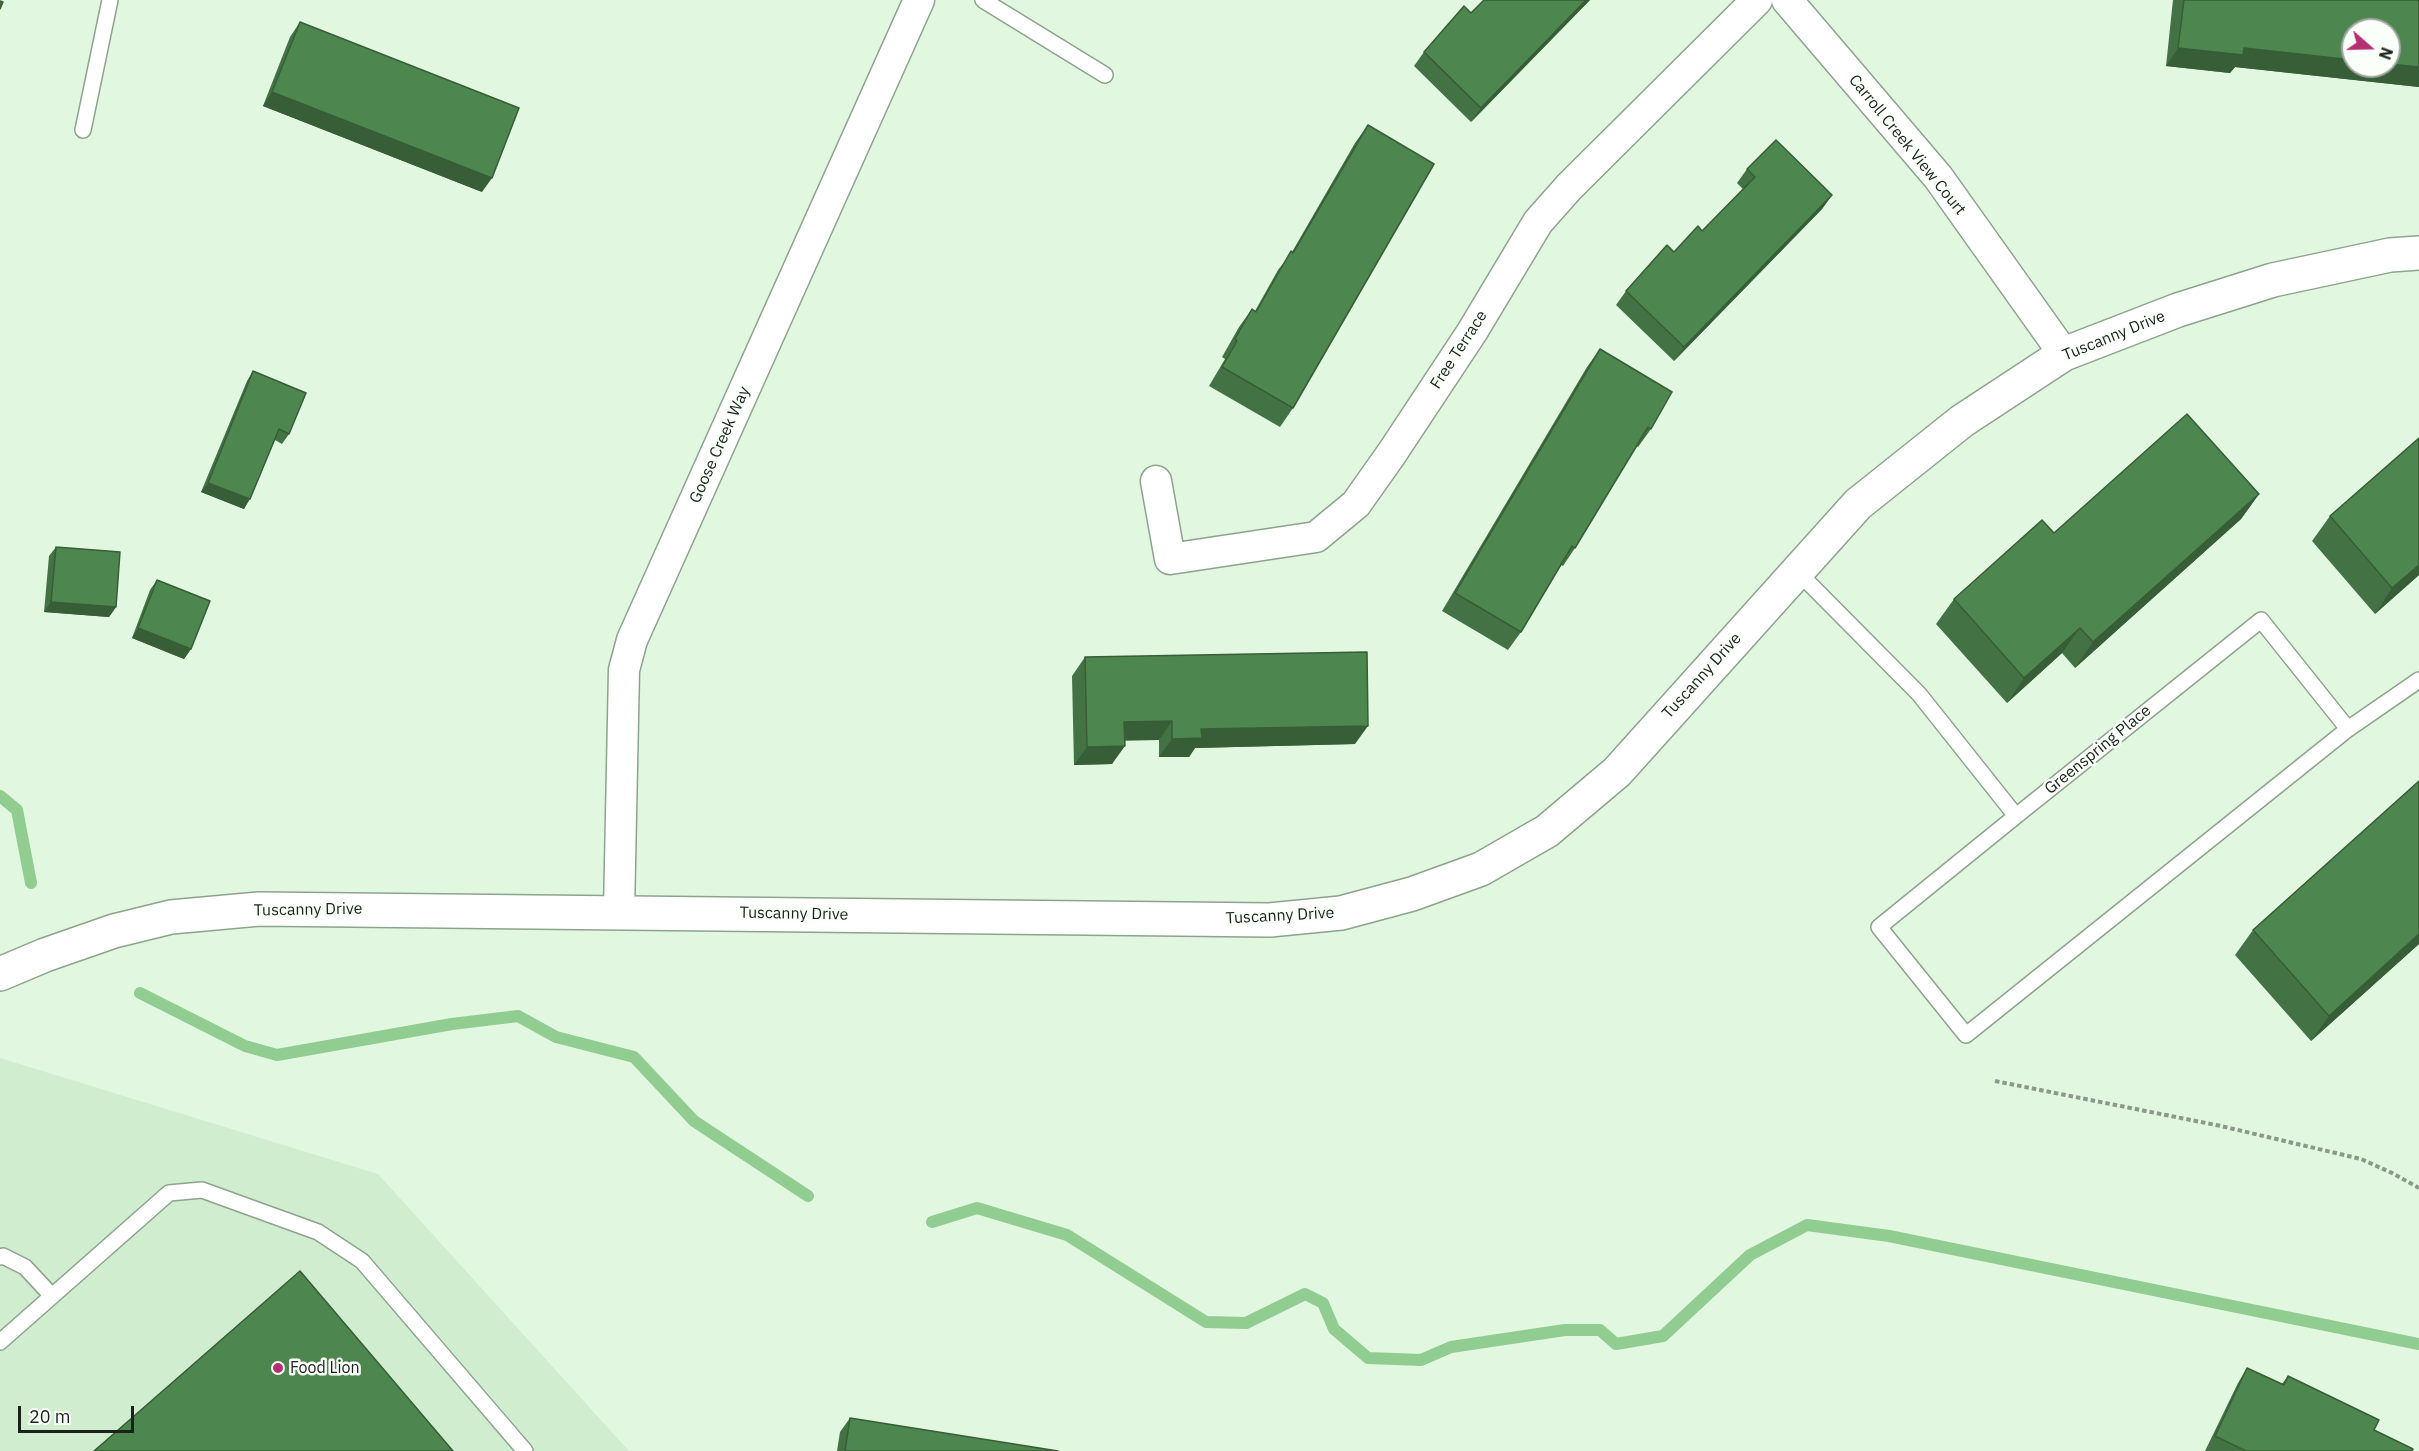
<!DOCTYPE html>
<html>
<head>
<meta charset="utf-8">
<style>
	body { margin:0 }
	#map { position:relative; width:2419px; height:1451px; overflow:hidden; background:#e1f7e0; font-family:"IBM Plex Sans",sans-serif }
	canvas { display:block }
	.north { position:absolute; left:2341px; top:18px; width:60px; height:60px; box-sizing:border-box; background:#fafffa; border:2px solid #a0a7a0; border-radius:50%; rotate:110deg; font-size:16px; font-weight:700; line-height:24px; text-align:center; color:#1a221a }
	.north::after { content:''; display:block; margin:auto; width:21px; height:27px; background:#b52f73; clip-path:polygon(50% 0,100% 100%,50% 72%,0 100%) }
	.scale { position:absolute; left:18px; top:1406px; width:116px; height:27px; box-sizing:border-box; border:3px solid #1a221a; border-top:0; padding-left:8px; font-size:18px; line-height:21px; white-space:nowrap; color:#1a221a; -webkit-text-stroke:4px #fafffa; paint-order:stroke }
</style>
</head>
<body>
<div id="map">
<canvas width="2419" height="1451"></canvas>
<div class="north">N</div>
<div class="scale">20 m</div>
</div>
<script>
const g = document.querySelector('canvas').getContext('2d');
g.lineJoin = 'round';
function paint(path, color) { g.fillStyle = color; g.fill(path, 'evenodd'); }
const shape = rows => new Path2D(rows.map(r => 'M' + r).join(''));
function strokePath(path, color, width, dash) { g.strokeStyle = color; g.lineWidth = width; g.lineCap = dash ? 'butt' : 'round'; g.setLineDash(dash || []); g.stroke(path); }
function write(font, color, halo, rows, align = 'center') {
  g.font = font + ' "IBM Plex Sans",sans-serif'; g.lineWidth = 5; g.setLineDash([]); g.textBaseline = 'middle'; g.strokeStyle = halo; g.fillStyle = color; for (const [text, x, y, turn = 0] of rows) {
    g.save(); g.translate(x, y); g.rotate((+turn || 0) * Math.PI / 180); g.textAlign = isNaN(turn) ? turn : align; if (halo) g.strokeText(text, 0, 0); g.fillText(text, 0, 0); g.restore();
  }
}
paint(shape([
	[0,1058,378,1174,629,1451,0,1451]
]), '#d1edd0');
strokePath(shape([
	[0,796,17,810,31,883],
	[140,993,245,1046,277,1055,452,1024,518,1016,556,1037,634,1057,694,1121,808,1196],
	[932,1222,977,1208,1067,1235,1206,1322,1246,1323,1305,1294,1323,1303,1334,1329,1368,1358,1421,1360,1451,1347,1565,1330,1600,1330,1616,1344,1663,1336,1750,1255,1807,1225,1889,1236,2419,1344]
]), '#91cc91', 12);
const lane = shape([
	[983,0,1105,75],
	[83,130,110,0],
	[1797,571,1919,694,2016,816,2261,620,2348,729,2419,680],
	[2016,816,1879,927,1966,1035,2348,729],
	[0,1257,3,1256,25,1267,52,1296],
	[0,1342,169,1193,202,1190,318,1232,362,1261,525,1451]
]);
const street = shape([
	[1787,0,1938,177,2064,354],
	[1156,481,1170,559,1316,537,1356,504,1392,453,1472,332,1538,222,1569,187,1757,0],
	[619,912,624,670,632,640,919,0]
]);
const secondary = shape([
	[0,974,45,955,114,931,171,917,259,909,1270,920,1341,913,1412,894,1481,869,1547,831,1617,772,1858,504,1962,421,2064,354,2178,310,2273,280,2390,255,2419,253]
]);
strokePath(lane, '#8ea38e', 18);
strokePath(street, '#8ea38e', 33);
strokePath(secondary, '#8ea38e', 36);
strokePath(shape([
	[1995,1081,2221,1126,2361,1159,2392,1173,2419,1188]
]), '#8a9989', 4, [4.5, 3]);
strokePath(lane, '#fff', 15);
strokePath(street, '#fff', 30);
strokePath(secondary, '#fff', 33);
paint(shape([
	[1484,0,1590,0,1471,122,1414,66,1424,52,1471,13],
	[2173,0,2419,0,2419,87,2235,67,2230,73,2166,66],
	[300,22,482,192,263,106,290,37],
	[1368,125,1293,408,1280,427,1209,386,1225,359,1222,357,1239,327,1252,309,1255,311,1278,270,1292,252,1355,143],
	[1747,169,1832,195,1822,209,1674,361,1616,305,1626,291,1674,252,1702,231,1743,189,1737,183],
	[1600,349,1651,429,1638,447,1637,446,1575,548,1563,566,1561,565,1521,632,1508,650,1442,611,1587,367],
	[253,371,289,434,282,444,275,440,244,509,201,492,247,381],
	[2419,438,2419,575,2375,614,2312,541,2330,516],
	[2259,494,2241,519,2075,668,2062,653,2007,703,1936,624,1954,599,2054,533],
	[56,547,116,607,109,617,44,612,49,556],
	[157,580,191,649,184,659,132,638,150,590],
	[1085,657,1355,744,1195,748,1189,757,1159,757,1159,740,1125,740,1112,764,1074,765,1072,676],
	[2419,781,2419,944,2311,1041,2235,955,2253,930],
	[2247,1368,2282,1384,2288,1376,2374,1430,2412,1451,2205,1451,2238,1383],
	[850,1418,1058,1451,837,1451,840,1432]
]), '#437344');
paint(shape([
	[1586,0,1590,0,1471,122,1481,108],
	[2178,48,2244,48,2353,60,2353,66,2389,66,2389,64,2419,67,2419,87,2235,67,2230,73,2166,66],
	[272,92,492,178,482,192,263,106],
	[1832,195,1822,209,1674,361,1684,347],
	[208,483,250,499,244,509,201,492],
	[2259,494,2241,519,2075,668,2093,642],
	[2419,565,2419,575,2375,614,2392,588],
	[51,602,116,607,109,617,44,612],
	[138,628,191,649,184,659,132,638],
	[2080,628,2062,653,2007,703,2024,678],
	[1172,721,1159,740,1112,741,1124,722],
	[1368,726,1355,744,1195,748,1189,757,1159,757,1172,739,1201,729],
	[1125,746,1112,764,1074,765,1087,747],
	[2419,934,2419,944,2311,1041,2329,1016]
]), '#375e37');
const building = shape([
	[1484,0,1586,0,1481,108,1424,52,1464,6,1471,13,1484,0],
	[2184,0,2419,0,2419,67,2389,64,2389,30,2353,30,2353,60,2244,48,2243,55,2178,48,2184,0],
	[0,1,3,2,0,9,0,1],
	[300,22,519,108,492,178,272,92,300,22],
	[1368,125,1434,164,1293,408,1222,367,1237,341,1235,339,1252,309,1256,312,1291,251,1293,253,1368,125],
	[1776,140,1832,195,1684,347,1626,291,1667,245,1674,252,1698,226,1702,231,1755,177,1747,169,1776,140],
	[1600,349,1672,392,1651,429,1648,427,1575,548,1572,546,1521,632,1455,593,1600,349],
	[253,371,306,393,289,434,279,429,250,499,208,483,253,371],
	[2187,414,2259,494,2093,642,2080,628,2024,678,1954,599,2042,520,2054,533,2187,414],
	[2419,438,2419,565,2392,588,2330,516,2419,438],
	[56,547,120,552,116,607,51,602,56,547],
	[157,580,210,601,191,649,138,628,157,580],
	[1367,652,1368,726,1201,729,1202,738,1172,739,1172,721,1124,722,1125,746,1087,747,1085,657,1367,652],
	[2419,781,2419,934,2329,1016,2253,930,2419,781],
	[300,1271,453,1451,94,1451,300,1271],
	[2247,1368,2284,1385,2288,1376,2379,1420,2374,1430,2413,1449,2412,1451,2246,1451,2215,1436,2247,1368],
	[850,1418,1058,1451,845,1451,850,1418]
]);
paint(building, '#4e864f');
strokePath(building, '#375e37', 1.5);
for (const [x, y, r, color] of [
	[278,1368,6,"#b52f73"]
]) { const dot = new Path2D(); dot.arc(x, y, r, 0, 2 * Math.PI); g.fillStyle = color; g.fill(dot); strokePath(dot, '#fafffa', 2); }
write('16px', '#1a221a', '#fafffa', [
	["Carroll Creek View Court",1907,145,51],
	["Tuscanny Drive",2114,336,-22],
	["Free Terrace",1459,350,-57],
	["Goose Creek Way",720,445,-66],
	["Tuscanny Drive",1702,676,-48],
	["Greenspring Place",2098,750,-39],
	["Tuscanny Drive",308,910,-1],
	["Tuscanny Drive",794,914,1],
	["Tuscanny Drive",1280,916,-3]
]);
write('16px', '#1a221a', '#fafffa', [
	["Food Lion",290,1368]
], 'left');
</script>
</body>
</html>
